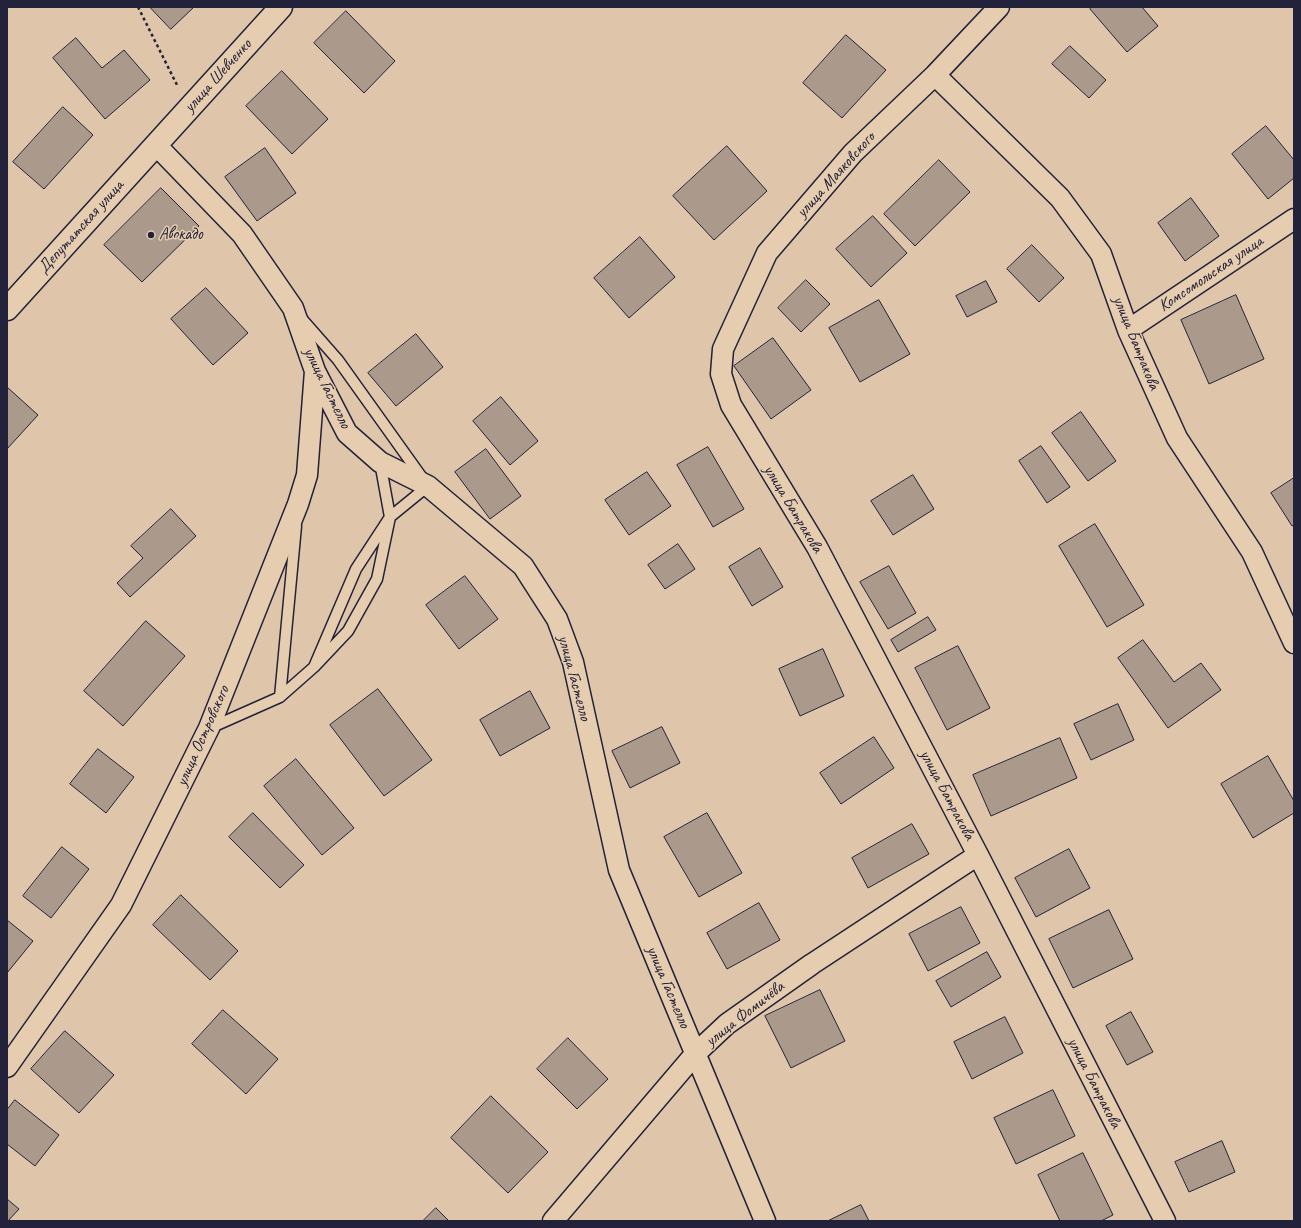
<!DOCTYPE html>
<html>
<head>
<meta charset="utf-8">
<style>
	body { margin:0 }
	#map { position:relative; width:1301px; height:1228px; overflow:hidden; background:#dfc6aa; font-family:Caveat,sans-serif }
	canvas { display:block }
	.frame { position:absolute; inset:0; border:8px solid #22223b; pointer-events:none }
</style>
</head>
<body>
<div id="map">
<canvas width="1301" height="1228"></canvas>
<div class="frame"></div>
</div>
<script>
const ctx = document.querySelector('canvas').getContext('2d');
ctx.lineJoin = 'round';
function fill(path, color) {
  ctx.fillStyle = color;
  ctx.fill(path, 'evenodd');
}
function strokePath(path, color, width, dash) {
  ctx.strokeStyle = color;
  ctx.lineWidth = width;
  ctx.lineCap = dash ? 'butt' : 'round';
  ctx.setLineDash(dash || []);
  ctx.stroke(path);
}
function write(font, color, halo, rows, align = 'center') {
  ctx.font = font + ' Caveat,sans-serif';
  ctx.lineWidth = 3;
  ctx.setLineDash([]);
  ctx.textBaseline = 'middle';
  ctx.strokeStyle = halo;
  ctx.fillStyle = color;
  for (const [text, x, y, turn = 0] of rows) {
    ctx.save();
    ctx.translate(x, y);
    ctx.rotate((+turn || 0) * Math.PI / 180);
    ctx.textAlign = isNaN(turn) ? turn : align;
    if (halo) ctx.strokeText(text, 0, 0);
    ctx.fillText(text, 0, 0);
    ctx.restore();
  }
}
const building = new Path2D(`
	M150 7H194L171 29Z
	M1092 7H1142L1158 26 1127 52 1090 9Z
	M346 11 395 61 364 93 314 43Z
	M846 35 886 70 842 118 803 83Z
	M76 38 102 68 124 50 150 80 105 119 53 58Z
	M1070 46 1106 80 1089 98 1052 64Z
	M282 71 328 119 292 154 246 106Z
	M63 107 93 135 44 189 13 162Z
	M1266 126 1294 160V178L1268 199 1232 154Z
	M727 146 767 191 714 240 673 196Z
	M265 148 296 193 257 221 225 177Z
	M939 160 970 192 915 246 884 214Z
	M161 188 199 226 142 282 104 245Z
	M1191 198 1219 236 1185 261 1158 223Z
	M873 216 907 253 871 287 836 249Z
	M640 237 675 277 629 318 594 278Z
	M1032 245 1064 278 1039 302 1007 269Z
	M806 280 830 304 801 332 778 308Z
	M986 281 997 302 967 317 956 296Z
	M206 288 248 333 213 365 171 319Z
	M1236 295 1264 359 1209 384 1181 320Z
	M879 300 910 354 860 382 829 328Z
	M416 334 443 367 396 406 368 373Z
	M773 338 811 390 771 419 734 366Z
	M7 387 38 415 7 449Z
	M501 397 538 441 510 465 473 421Z
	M1081 412 1116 461 1088 481 1052 433Z
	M1041 446 1070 487 1047 503 1019 461Z
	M708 447 744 509 713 527 677 465Z
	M486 449 521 496 490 519 455 472Z
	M647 472 671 506 629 535 605 500Z
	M913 475 934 509 893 535 871 501Z
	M1294 478V525L1292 526 1271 493Z
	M171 509 196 536 130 597 117 583 143 558 131 546Z
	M1095 524 1144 605 1107 627 1059 546Z
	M678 544 695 569 665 589 648 565Z
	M760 548 783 587 752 606 729 567Z
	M889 566 916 613 888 629 860 582Z
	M465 576 498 619 459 649 426 605Z
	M928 617 936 630 898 652 891 640Z
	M146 621 185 656 123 726 84 691Z
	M1143 640 1174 682 1201 663 1221 690 1168 728 1118 658Z
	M958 646 990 708 947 730 915 668Z
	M823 649 844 696 800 716 779 669Z
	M378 689 432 760 384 796 330 725Z
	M530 691 550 728 500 756 480 720Z
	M1118 704 1134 740 1091 760 1074 724Z
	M662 727 680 763 630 788 612 751Z
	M874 737 894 768 841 804 820 773Z
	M1060 738 1077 778 991 816 973 775Z
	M98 749 134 777 106 813 70 784Z
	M1268 756 1294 801V813L1253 838 1221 784Z
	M296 759 354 828 322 855 264 786Z
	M253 813 304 865 280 888 229 837Z
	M707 813 742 873 699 897 664 837Z
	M912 824 929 854 868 888 852 858Z
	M62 847 89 869 51 918 23 896Z
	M1069 849 1090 888 1036 917 1015 878Z
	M181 895 238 951 210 980 153 925Z
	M759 903 780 940 727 969 707 933Z
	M961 907 980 943 928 971 909 934Z
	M1109 910 1133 959 1073 988 1049 939Z
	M7 920 33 941 7 973Z
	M987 952 1001 977 951 1007 936 981Z
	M820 990 845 1041 791 1068 765 1016Z
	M223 1010 278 1059 246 1094 192 1044Z
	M1131 1012 1153 1052 1127 1065 1106 1026Z
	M1005 1017 1023 1053 972 1079 954 1042Z
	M65 1031 114 1075 79 1113 31 1069Z
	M568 1038 608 1079 577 1109 537 1069Z
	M1053 1090 1075 1136 1016 1164 994 1118Z
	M491 1096 548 1152 508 1193 451 1138Z
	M15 1100 59 1135 35 1166 7 1144V1110Z
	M1222 1141 1235 1172 1189 1192 1175 1162Z
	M1083 1153 1113 1215 1101 1221H1060L1038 1175Z
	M7 1199 19 1209 8 1221H7Z
	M861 1205 869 1221H828Z
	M436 1208 449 1221H423Z`);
const path = new Path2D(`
	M138 7 178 87`);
const service = new Path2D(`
	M302 319 338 360 428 486 390 517 356 569 314 667
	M280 697 296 526
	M210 728 280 697 314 667 348 631 377 579 390 517 380 462`);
const minor = new Path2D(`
	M999 7 935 75 853 153 767 253 723 349 721 374 731 405 817 547 978 855 1165 1221
	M935 75 1060 198 1101 254 1128 330 1177 438 1252 552 1294 643
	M156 145 242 234 293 308 315 371 347 433 380 462 428 486 523 566 557 619 573 662 619 870 765 1221
	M1128 330 1294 219
	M7 1067 121 905 209 728 298 504 307 475 315 371
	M553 1221 696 1053 727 1024 812 964 978 855`);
const secondary = new Path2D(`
	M7 309 281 7`);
const markers = [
	[151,235,4,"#22223b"]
];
const streetNames = [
	["улица Шевченко",218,76,-48],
	["улица Маяковского",836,175,-48],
	["Депутатская улица",81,227,-48],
	["Комсомольская улица",1211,274,-34],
	["улица Батракова",1136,343,68],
	["улица Гастелло",327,388,64],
	["улица Батракова",793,509,59],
	["улица Гастелло",574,678,75],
	["улица Островского",203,736,-66],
	["улица Батракова",947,795,62],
	["улица Гастелло",668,987,67],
	["улица Фомичёва",745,1014,-38],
	["улица Батракова",1094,1083,63]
];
const poiNames = [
	["Авокадо",159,235]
];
fill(building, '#ab998b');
strokePath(building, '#22223b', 1);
strokePath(service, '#22223b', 13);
strokePath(minor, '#22223b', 23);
strokePath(secondary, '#22223b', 25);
strokePath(path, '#22223b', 2.5, [3, 3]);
strokePath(service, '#e7cdaf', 10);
strokePath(minor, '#e7cdaf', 20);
strokePath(secondary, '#e7cdaf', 22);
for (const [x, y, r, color] of markers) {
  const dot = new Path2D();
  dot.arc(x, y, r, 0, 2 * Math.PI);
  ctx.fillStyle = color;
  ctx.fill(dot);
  strokePath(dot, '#e7cdaf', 1.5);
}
write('17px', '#22223b', '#e7cdaf', streetNames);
write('17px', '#22223b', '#e7cdaf', poiNames, 'left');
</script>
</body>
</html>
